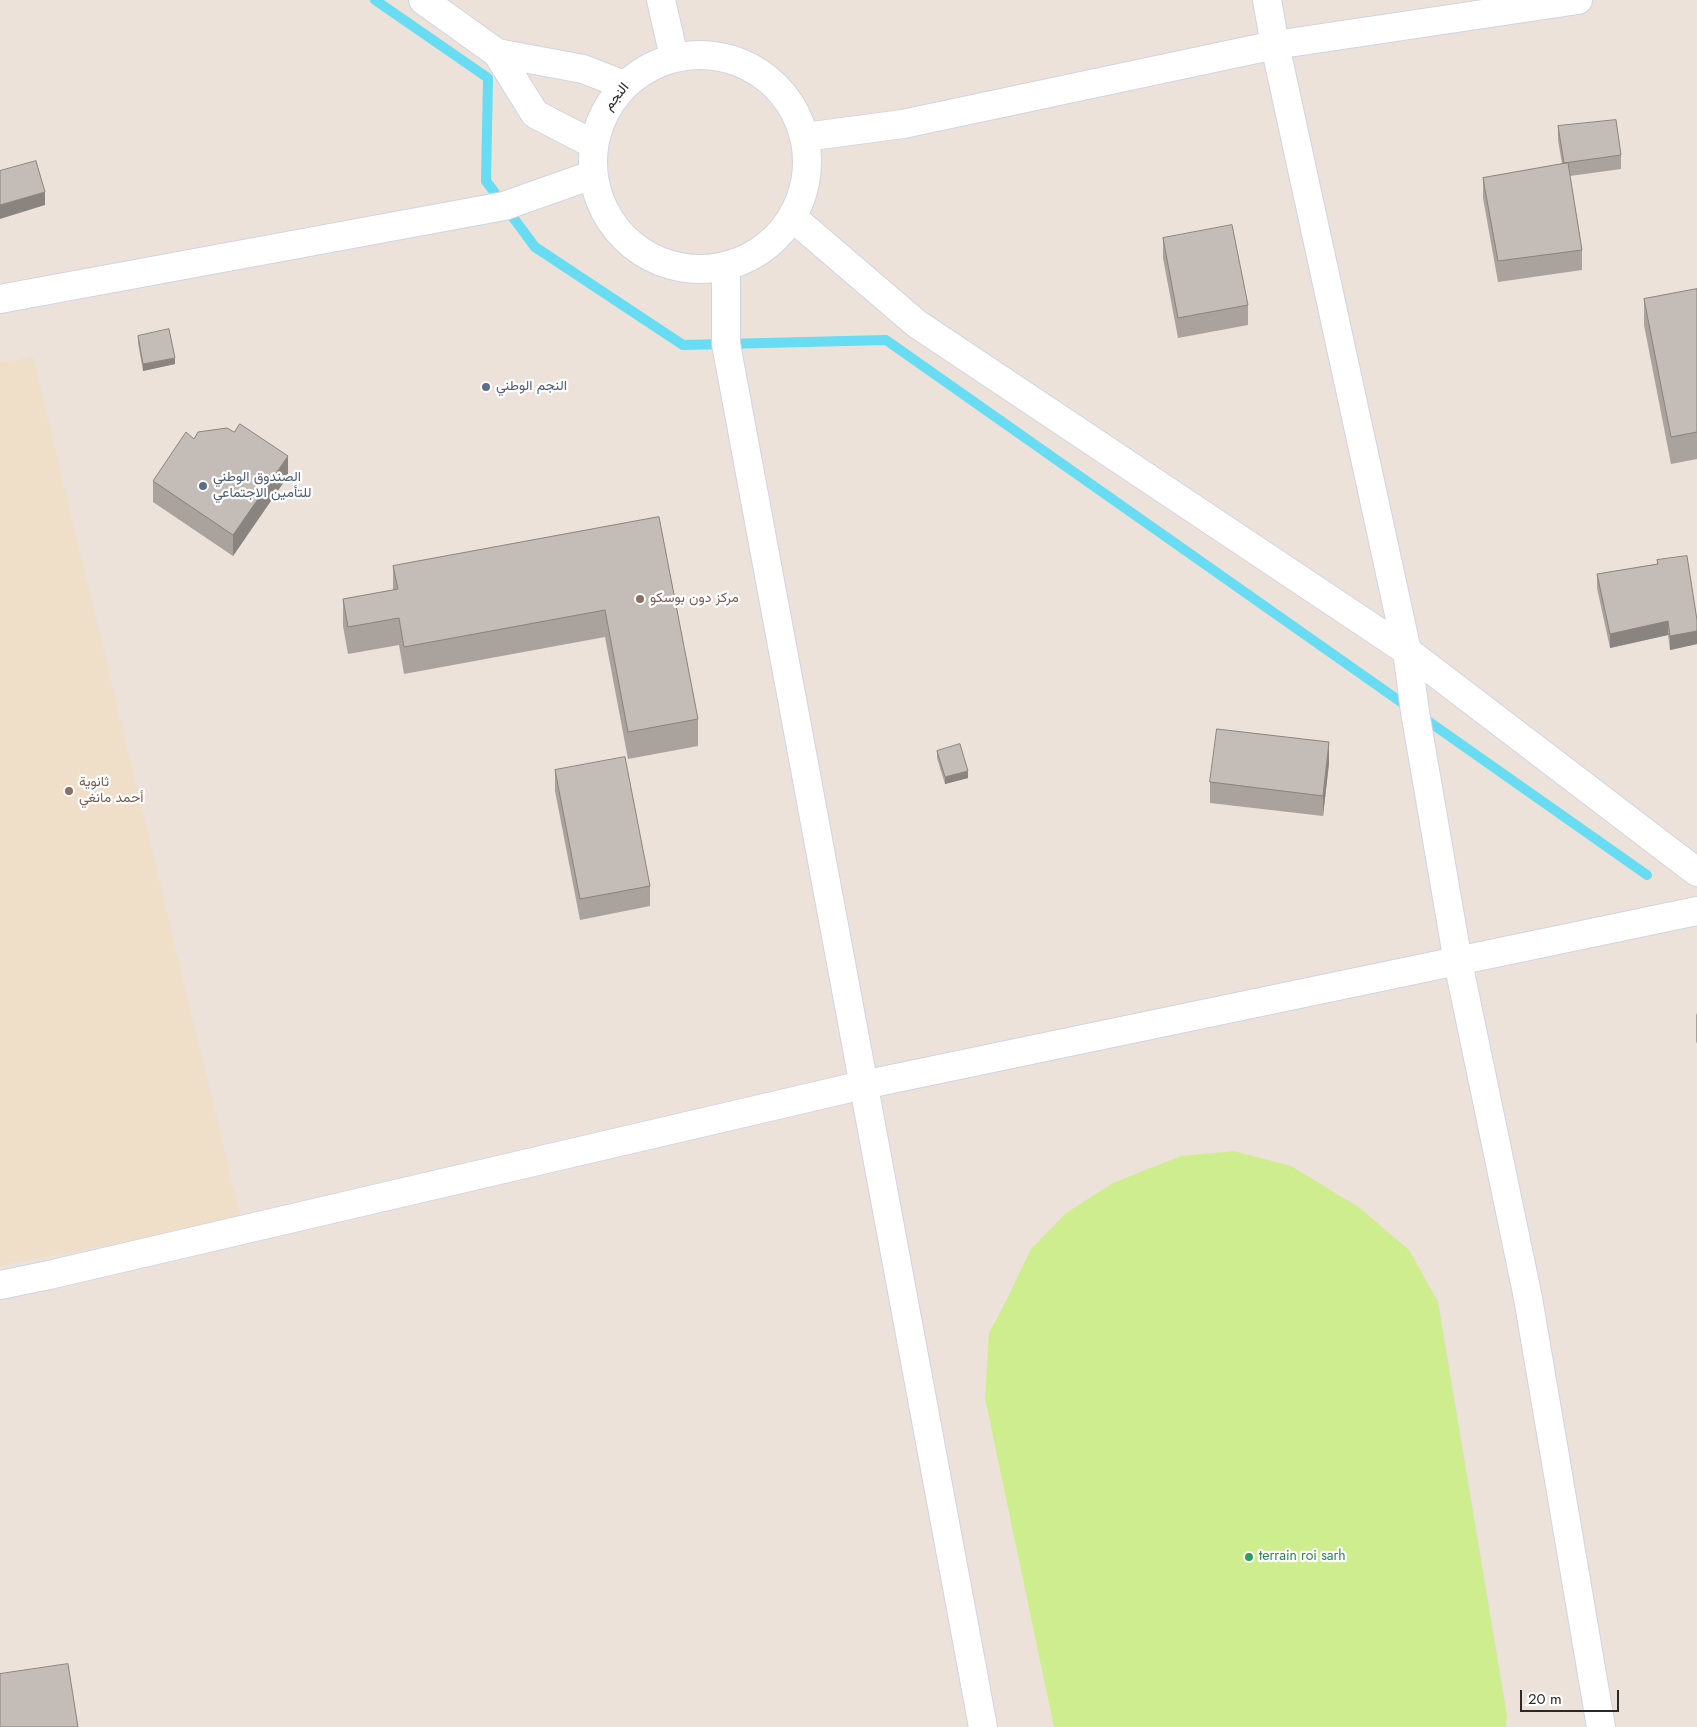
<!DOCTYPE html>
<html>
<head>
<meta charset="utf-8">
<style>
	body { margin:0 }
	#map { position:relative; width:1697px; height:1727px; overflow:hidden; background:#ece2d9; font-family:Jost,sans-serif }
	canvas { display:block }
	.scale { position:absolute; left:1520px; top:1690px; width:99px; height:22px; box-sizing:border-box; border:2px solid #292929; border-top:0; padding-left:6px; font-size:15px; line-height:18px; white-space:nowrap; color:#292929; -webkit-text-stroke:4px #fff; paint-order:stroke }
</style>
</head>
<body>
<div id="map">
<canvas width="1697" height="1727"></canvas>
<div class="scale">20 m</div>
</div>
<script>
const ctx = document.querySelector('canvas').getContext('2d');
ctx.lineJoin = 'round';
function fill(path, color) {
  ctx.fillStyle = color;
  ctx.fill(path, 'evenodd');
}
function strokePath(path, color, width, dash) {
  ctx.strokeStyle = color;
  ctx.lineWidth = width;
  ctx.lineCap = dash ? 'butt' : 'round';
  ctx.setLineDash(dash || []);
  ctx.stroke(path);
}
function write(font, color, halo, rows, align = 'center') {
  ctx.font = font + ' Jost,Vazirmatn,sans-serif';
  ctx.lineWidth = 4.5;
  ctx.setLineDash([]);
  ctx.textBaseline = 'middle';
  ctx.strokeStyle = halo;
  ctx.fillStyle = color;
  for (const [text, x, y, turn = 0] of rows) {
    ctx.save();
    ctx.translate(x, y);
    ctx.rotate((+turn || 0) * Math.PI / 180);
    ctx.textAlign = isNaN(turn) ? turn : align;
    if (halo) ctx.strokeText(text, 0, 0);
    ctx.fillText(text, 0, 0);
    ctx.restore();
  }
}
const education = new Path2D(`
	M33 357 241 1219 0 1266V363Z`);
const pitch = new Path2D(`
	M1234 1151 1291 1166 1360 1208 1410 1251 1438 1302 1507 1716 1506 1727H1054L985 1398 989 1333 1008 1297 1031 1249 1066 1213 1113 1183 1181 1156Z`);
const stream = new Path2D(`
	M375 0 488 78 486 181 535 247 683 345 886 340 1647 875`);
const minor = new Path2D(`
	M423 0 497 53 535 114 593 144
	M661 0 674 57
	M1267 0 1275 45 1407 651 1415 712 1458 962 1528 1298 1601 1727
	M497 53 583 69 624 85
	M593 162a107 107 0 1 1 214 0a107 107 0 1 1-214 0Z
	M805 137 903 124 1275 45 1578 0
	M792 217 917 324 1407 651 1697 872
	M726 266V344L983 1727
	M0 299 504 206 592 175
	M0 1285 49 1275 863 1085 1697 911`);
const wall = new Path2D(`
	M1558 126 1621 155V169L1570 176 1582 250V270L1498 282 1483 198V178L1562 164 1558 140Z
	M1163 238 1248 305V325L1178 338 1163 258Z
	M1697 289V459L1671 464 1644 325V299Z
	M138 336 175 364 143 371 138 343Z
	M194 439 288 476 233 556 153 502V481Z
	M659 517 698 719V746L628 759 605 637 404 674 399 645 348 654 343 626V599L393 590V566Z
	M1657 560 1697 620V644L1670 650 1668 635 1610 648 1597 588V574L1657 564Z
	M937 751 968 778 945 784 937 758Z
	M1329 763 1323 816 1210 803V782Z
	M555 770 650 886V906L580 920 555 791Z
	M1697 1013V1043L1696 1042V1015Z`);
const shadedWall = new Path2D(`
	M45 192V205L0 219V205Z
	M175 358V364L143 371V364Z
	M288 456V476L233 556V535Z
	M1668 621V635L1610 648V634Z
	M1697 631V644L1670 650V636Z
	M1329 742V763L1323 816V796Z
	M968 771V778L945 784V777Z`);
const building = new Path2D(`
	M1616 120 1621 155 1564 163 1558 126Z
	M36 161 45 192 0 205V171Z
	M1568 163 1582 250 1498 261 1483 178Z
	M1232 225 1248 305 1178 318 1163 238Z
	M1697 289V432L1671 437 1644 299Z
	M169 329 175 358 143 364 138 336Z
	M240 424 288 456 233 535 153 481 186 432 194 439 198 432 227 428 234 432Z
	M659 517 698 719 628 732 605 610 404 647 399 618 348 627 343 599 398 589 393 566Z
	M1687 556 1697 620V631L1670 636 1668 621 1610 634 1597 574 1658 564 1657 560Z
	M1217 729 1329 742 1323 796 1210 782Z
	M960 744 968 771 945 777 937 751Z
	M625 757 650 886 580 899 555 770Z
	M68 1664 78 1727H0V1674Z`);
const markers = [
	[486,387,5,"#5c6f8a"],
	[203,486,5,"#5c6f8a"],
	[640,599,5,"#8d6e63"],
	[69,791,5,"#8d6e63"],
	[1249,1557,5,"#2e9e5b"]
];
const streetNames = [
	["النجم",617,97,-51]
];
const serviceNames = [
	["النجم الوطني",496,387],
	["الصندوق الوطني",213,478],
	["للتأمين الاجتماعي",213,494]
];
const educationNames = [
	["مركز دون بوسكو",650,599],
	["ثانوية",79,783],
	["أحمد مانغي",79,799]
];
const leisureNames = [
	["terrain roi sarh",1259,1557]
];
fill(education, '#efdec8');
fill(pitch, '#ceed8e');
strokePath(stream, '#67dcf3', 10);
strokePath(minor, '#cfd4e2', 30);
strokePath(minor, '#fff', 28);
fill(wall, '#a9a29d');
fill(shadedWall, '#89847f');
fill(building, '#c4bcb6');
strokePath(building, '#89847f', 1);
for (const [x, y, r, color] of markers) {
  const dot = new Path2D();
  dot.arc(x, y, r, 0, 2 * Math.PI);
  ctx.fillStyle = color;
  ctx.fill(dot);
  strokePath(dot, '#fff', 2);
}
write('14px', '#292929', '#fff', streetNames);
write('14px', '#4e5e75', '#fff', serviceNames, 'left');
write('14px', '#785e54', '#fff', educationNames, 'left');
write('14px', '#27864d', '#fff', leisureNames, 'left');
</script>
</body>
</html>
